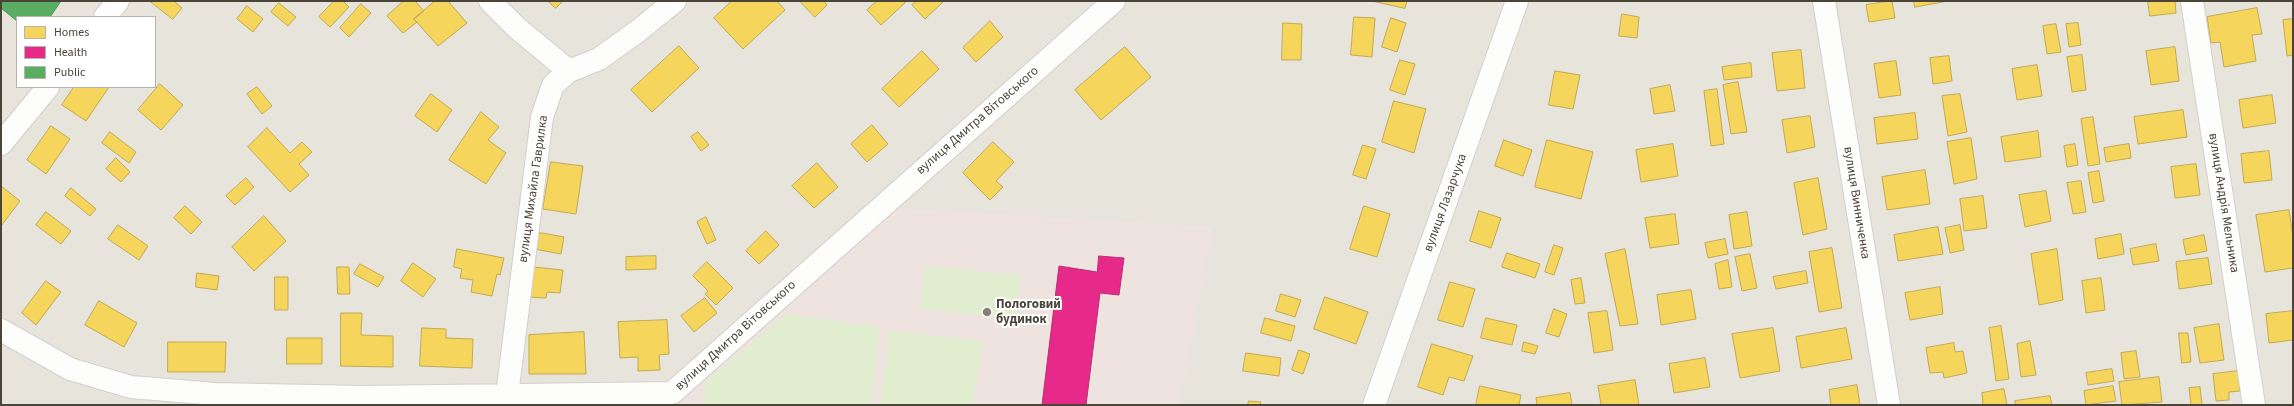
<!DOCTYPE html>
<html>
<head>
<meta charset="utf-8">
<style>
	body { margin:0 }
	#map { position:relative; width:2294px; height:406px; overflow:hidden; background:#f4f2ee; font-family:"Source Sans 3",sans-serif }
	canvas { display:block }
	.frame { position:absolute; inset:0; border:2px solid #4b4439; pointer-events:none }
	.legend { position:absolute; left:16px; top:16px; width:140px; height:72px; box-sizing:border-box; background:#fff; border:1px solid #b7b4b0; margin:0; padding:5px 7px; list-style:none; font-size:12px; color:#4b4439 }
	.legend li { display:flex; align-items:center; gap:8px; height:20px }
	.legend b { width:20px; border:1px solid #b7b4b0 }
</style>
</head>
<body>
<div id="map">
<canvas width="2294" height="406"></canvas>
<div class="frame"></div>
<ul class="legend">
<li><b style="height:11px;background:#f6d55c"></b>Homes</li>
<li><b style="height:11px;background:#e7298a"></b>Health</li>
<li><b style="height:11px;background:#5aae61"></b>Public</li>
</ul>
</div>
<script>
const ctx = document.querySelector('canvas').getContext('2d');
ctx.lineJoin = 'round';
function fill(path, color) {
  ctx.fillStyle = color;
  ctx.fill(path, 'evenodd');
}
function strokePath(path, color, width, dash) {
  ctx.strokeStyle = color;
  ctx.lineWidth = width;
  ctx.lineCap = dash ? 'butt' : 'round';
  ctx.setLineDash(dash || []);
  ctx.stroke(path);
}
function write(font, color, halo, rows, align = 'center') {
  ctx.font = font + ' "Source Sans 3",sans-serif';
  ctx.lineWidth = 4;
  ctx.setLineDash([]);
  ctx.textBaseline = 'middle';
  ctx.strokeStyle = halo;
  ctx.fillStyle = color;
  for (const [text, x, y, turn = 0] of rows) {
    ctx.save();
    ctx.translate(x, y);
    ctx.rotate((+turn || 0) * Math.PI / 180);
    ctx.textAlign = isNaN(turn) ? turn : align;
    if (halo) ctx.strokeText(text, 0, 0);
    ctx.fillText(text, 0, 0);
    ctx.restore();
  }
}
const residential = new Path2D(`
	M1 1H2293V405H1ZM17 17H155V87H17Z`);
const medical = new Path2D(`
	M894 208 1213 227 1180 405H680V397Z`);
const green = new Path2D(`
	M926 266 1021 275 1015 320 920 309Z
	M787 314 879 327 871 405H703L706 382Z
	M889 330 983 341 973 405H880Z`);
const homes = new Path2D(`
	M150 1H174L182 8 173 19Z
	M334 1H343L349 7 330 27 319 17Z
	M404 1H415L424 11 414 19 417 22 403 33 387 16Z
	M435 1H448L467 23 438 46 414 19Z
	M548 1H563L556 8Z
	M732 1H777L785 10 743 49 714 18Z
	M800 1H824L827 5 815 17Z
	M877 1H907L881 25 867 10Z
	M917 1H944L925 19 912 5Z
	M1372 1H1407L1405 8Z
	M1892 1 1895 18 1869 22 1866 5Z
	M1914 1H1948L1915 7Z
	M2148 1H2175L2176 13 2150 16Z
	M279 3 296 17 288 26 271 12Z
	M361 4 371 13 349 37 340 28Z
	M247 6 263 19 253 32 237 19Z
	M2257 8 2262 34 2252 35 2256 61 2224 67 2220 42 2211 43 2207 17Z
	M1622 14 1639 17 1637 38 1619 36Z
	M1354 17 1375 18 1372 57 1351 55Z
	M1391 18 1406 23 1397 52 1382 47Z
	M2293 19V55L2287 56 2283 20Z
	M990 21 1003 37 976 62 963 48Z
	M1283 23 1302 24 1301 60H1282Z
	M2078 23 2081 45 2069 47 2066 24Z
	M2056 24 2061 52 2047 54 2043 26Z
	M679 46 699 68 652 112 631 90Z
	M1125 47 1151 77 1101 120 1075 90Z
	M2175 47 2179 81 2151 85 2146 51Z
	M1801 50 1805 88 1777 91 1772 53Z
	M922 51 939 69 899 107 882 89Z
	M2082 55 2086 90 2072 92 2067 57Z
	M1949 56 1952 81 1933 84 1930 58Z
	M1400 60 1415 64 1405 95 1390 90Z
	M1896 61 1901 95 1879 98 1874 64Z
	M1751 63 1752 77 1724 80 1722 67Z
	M2037 65 2042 96 2017 100 2012 69Z
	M1555 71 1580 75 1573 109 1549 105Z
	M1738 82 1747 132 1731 134 1723 85Z
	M160 84 183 105 161 130 138 110Z
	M1670 85 1675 111 1654 114 1650 89Z
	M74 87H109L86 121 62 105Z
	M257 87 272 106 262 114 247 94Z
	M1717 89 1724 144 1711 146 1704 91Z
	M431 94 452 110 437 132 415 116Z
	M1960 94 1967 132 1948 136 1942 96Z
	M2272 95 2276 123 2243 128 2239 100Z
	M1394 101 1426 109 1414 153 1382 142Z
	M2183 110 2187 137 2138 144 2134 117Z
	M481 112 499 127 488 140 506 153 486 184 449 160Z
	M1915 113 1918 139 1877 144 1874 118Z
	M1810 116 1815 147 1787 153 1782 120Z
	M2093 117 2100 164 2088 166 2081 119Z
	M872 125 888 144 867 162 851 144Z
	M51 126 70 139 46 174 27 160Z
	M267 128 290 153 302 142 312 152 299 164 309 175 290 192 248 147Z
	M2038 131 2041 157 2005 162 2001 137Z
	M110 132 136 152 129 163 102 143Z
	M698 132 709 145 701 151 691 137Z
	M1971 138 1977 179 1954 184 1947 142Z
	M1504 140 1532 150 1523 176 1495 166Z
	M1547 140 1593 152 1581 199 1535 187Z
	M993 142 1014 162 996 181 1003 187 990 200 963 173Z
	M1673 144 1678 176 1641 182 1636 150Z
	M2075 144 2078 165 2067 167 2064 146Z
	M2129 144 2131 158 2106 162 2104 148Z
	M1363 145 1376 149 1366 179 1353 175Z
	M2269 151 2272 180 2244 183 2241 154Z
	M116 158 130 172 121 182 106 169Z
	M551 162 583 166 576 214 543 209Z
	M817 163 838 187 814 208 792 186Z
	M2196 164 2200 195 2175 198 2171 167Z
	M1925 170 1930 204 1887 210 1882 177Z
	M2099 171 2104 201 2093 203 2088 173Z
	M246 178 254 187 235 205 226 196Z
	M1818 178 1827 229 1803 235 1794 183Z
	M2081 181 2086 212 2073 214 2067 183Z
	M1 186 20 201 1 226Z
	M71 188 96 209 90 216 65 196Z
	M2046 191 2051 221 2025 227 2019 195Z
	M1983 196 1987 228 1964 231 1960 199Z
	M185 206 202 222 191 234 174 218Z
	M1364 206 1390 214 1377 257 1350 249Z
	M2289 210 2293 236V268L2265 272 2256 215Z
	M1479 211 1501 218 1491 248 1470 241Z
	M46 212 71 231 61 244 36 225Z
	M1747 212 1752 246 1734 249 1729 215Z
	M1675 214 1679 244 1650 248 1645 218Z
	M264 216 286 241 254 271 232 247Z
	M706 217 716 240 707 244 697 222Z
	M118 225 148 246 139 260 108 239Z
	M1960 225 1964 250 1950 253 1945 228Z
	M1938 227 1943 254 1898 261 1894 235Z
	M766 231 779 245 759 264 746 251Z
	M536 232 564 237 561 254 534 249Z
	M2121 234 2124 254 2098 259 2095 239Z
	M2204 235 2207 251 2186 255 2183 240Z
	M1725 239 1728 254 1708 258 1705 243Z
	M2156 244 2159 261 2133 265 2130 249Z
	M1554 245 1563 248 1554 275 1545 272Z
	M1832 248 1842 308 1819 312 1809 252Z
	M457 249 504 258 500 275 497 274 492 296 471 292 473 280 460 278 462 269 454 267Z
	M1625 249 1638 324 1620 326 1605 254Z
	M2057 249 2063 300 2039 305 2031 254Z
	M1507 253 1540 264 1535 278 1502 267Z
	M1750 254 1757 288 1742 291 1735 257Z
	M656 256V269L626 270V257Z
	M2208 258 2212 284 2179 289 2176 262Z
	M1728 260 1732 287 1719 289 1715 264Z
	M707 262 733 288 716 305 705 294 708 291 693 276Z
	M413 263 436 279 423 297 401 281Z
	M360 264 384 277 378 287 354 274Z
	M337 267H349L350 294H338Z
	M533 267 563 270 560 293 547 292 546 298 530 297Z
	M1806 271 1808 283 1776 289 1773 277Z
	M197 273 219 276 217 290 196 287Z
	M275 277H288V310H275Z
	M1581 278 1585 303 1575 304 1571 280Z
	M2101 278 2105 310 2086 313 2082 281Z
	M46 281 61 292 36 325 22 313Z
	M1450 282 1475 289 1463 327 1438 320Z
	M1940 287 1943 314 1910 320 1905 293Z
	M1691 290 1696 319 1661 325 1657 295Z
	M1281 294 1301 300 1295 317 1276 311Z
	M1325 297 1368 312 1356 344 1314 329Z
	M705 298 717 313 694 332 681 316Z
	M99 301 137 323 124 347 85 325Z
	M1554 309 1567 314 1559 337 1546 333Z
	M1607 311 1613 350 1594 353 1588 313Z
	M2293 311V340L2269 343 2266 314Z
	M341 313H362L361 335 393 336V367L341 366Z
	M1265 318 1295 326 1291 341 1261 333Z
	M1486 318 1517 325 1512 345 1481 338Z
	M667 320 669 354 659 355 660 370 638 371V357L620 358 618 322Z
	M2219 324 2224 360 2200 363 2194 328Z
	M2001 326 2009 379 1996 381 1989 328Z
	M422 328 446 329V338L473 339 472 368 420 366Z
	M1773 328 1780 371 1740 378 1732 334Z
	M1846 328 1852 359 1801 368 1796 337Z
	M584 332 586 374H529V335Z
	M2179 333H2188L2191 362 2182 363Z
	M287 338H322V364H287Z
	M2030 341 2036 375 2021 377 2017 344Z
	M168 342H226L225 372H168Z
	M1524 342 1538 346 1535 354 1522 351Z
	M1954 343 1955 352 1963 351 1967 373 1944 378 1943 372 1930 373 1926 348Z
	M1432 344 1473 356 1464 381 1449 377 1443 395 1418 387Z
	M1299 350 1310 354 1303 374 1292 370Z
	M2136 351 2140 377 2124 379 2121 353Z
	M1246 353 1281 358 1279 376 1243 371Z
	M1705 358 1710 387 1674 393 1669 364Z
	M2112 369 2114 381 2088 385 2086 373Z
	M2238 371 2240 391 2229 392V400L2216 401 2213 374Z
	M2159 377 2162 402 2122 405 2119 382Z
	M1635 380 1639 405H1601L1598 386Z
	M1857 385 1860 405H1831L1829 390Z
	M1480 386 1521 395 1519 405H1476Z
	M2113 386 2116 401 2086 405 2084 391Z
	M2200 387 2202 405H2191L2189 388Z
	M2004 389 2007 405H1983L1982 393Z
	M1570 393 1572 405H1537L1536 398Z
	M2050 396 2052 405H2015V401Z
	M1249 401 1261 402 1260 405H1248Z`);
const health = new Path2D(`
	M1099 256 1124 258 1119 295 1100 293 1086 405H1042L1059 266 1097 272Z`);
const public = new Path2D(`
	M1 1H61L50 17H17V21L1 8Z`);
const minor = new Path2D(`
	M490 1 517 28 569 71
	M1824 1 1889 405
	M2192 1 2254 405
	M105 17 118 1
	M1 144 48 87
	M1 330 70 369 131 387 215 394 362 397 672 393 1114 1
	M507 395 542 117 553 85 569 71 599 59 638 31 675 1
	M1374 405 1517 1`);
const markers = [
	[987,312,5,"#868178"]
];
const streetNames = [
	["вулиця Дмитра Вітовського",978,121,-41],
	["вулиця Михайла Гаврилка",534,189,-82],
	["вулиця Лазарчука",1446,203,-70],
	["вулиця Винниченка",1856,203,81],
	["вулиця Андрія Мельника",2223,203,81],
	["вулиця Дмитра Вітовського",736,336,-42]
];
const poiNames = [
	["Пологовий",996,305],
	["будинок",996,320]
];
fill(residential, '#e7e4dc');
fill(medical, '#eee3df');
fill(green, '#e1eecf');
fill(homes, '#f6d55c');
strokePath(homes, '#c3aa52', 1);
fill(health, '#e7298a');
strokePath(health, '#b83172', 1);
fill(public, '#5aae61');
strokePath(public, '#568e55', 1);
strokePath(minor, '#d2d0cb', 24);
strokePath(minor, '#fdfdfc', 22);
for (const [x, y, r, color] of markers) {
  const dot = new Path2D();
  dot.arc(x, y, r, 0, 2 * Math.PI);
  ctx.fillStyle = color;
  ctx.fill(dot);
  strokePath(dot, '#fff', 1.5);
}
write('13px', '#4b4439', '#fff', streetNames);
write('bold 13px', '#4b4439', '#fff', poiNames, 'left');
</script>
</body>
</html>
